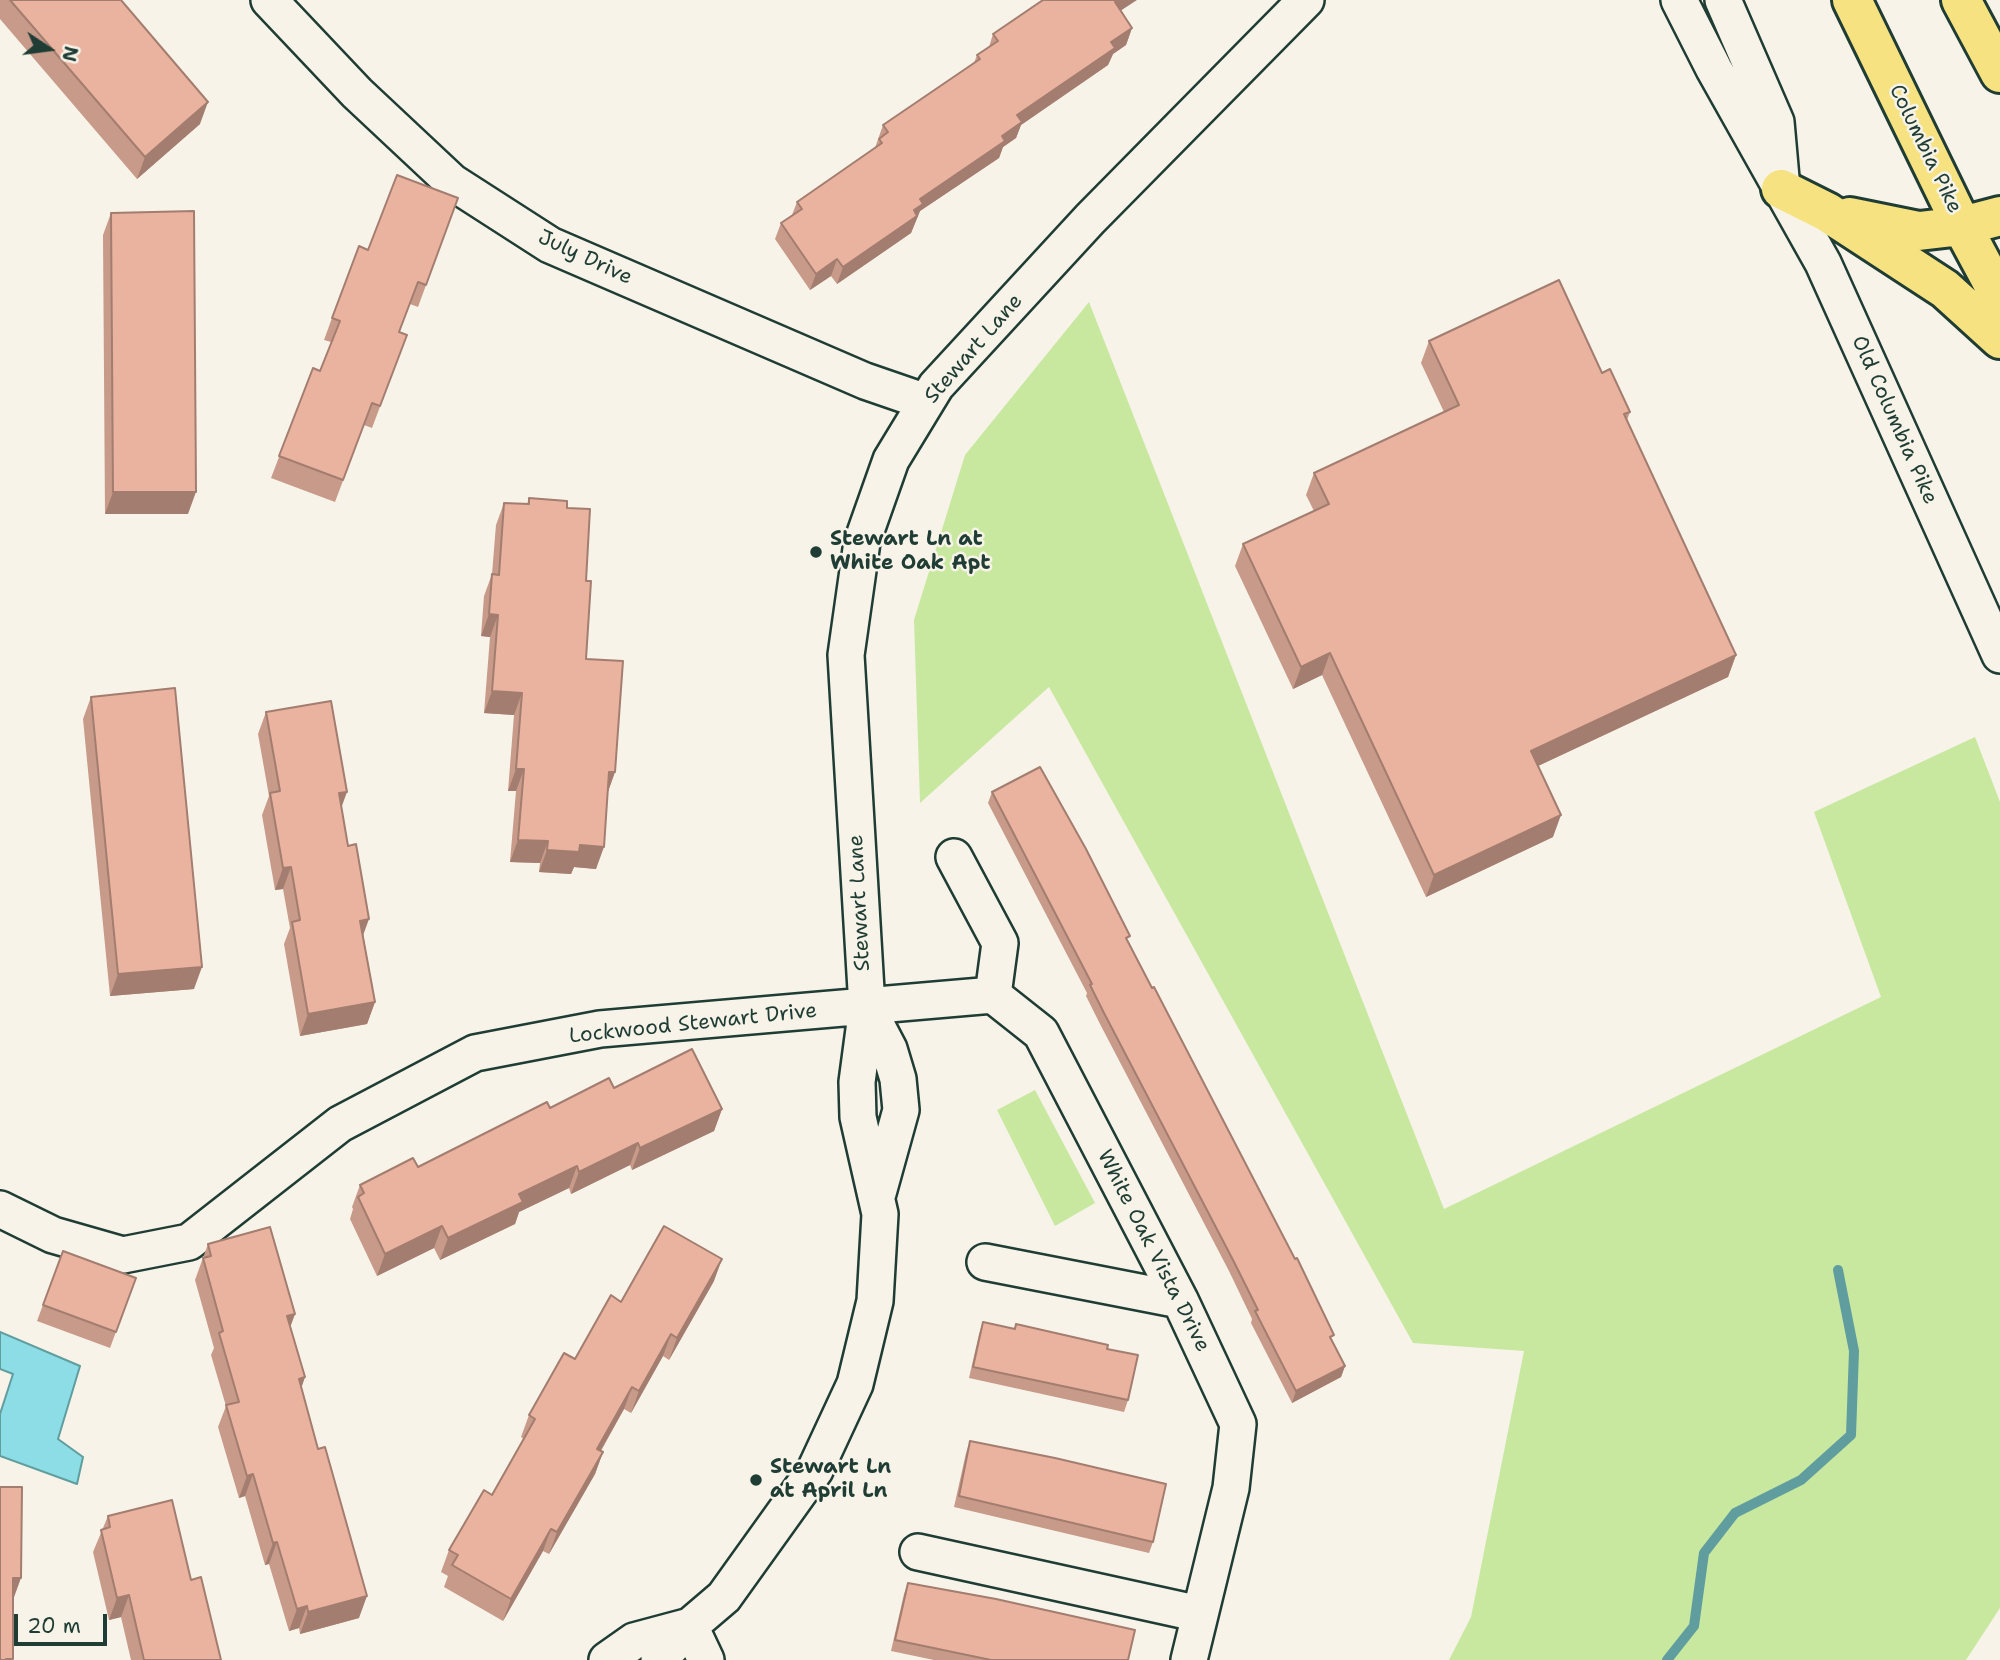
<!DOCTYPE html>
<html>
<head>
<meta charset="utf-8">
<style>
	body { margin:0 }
	#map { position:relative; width:2000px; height:1660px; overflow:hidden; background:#f7f3e8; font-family:"Shantell Sans",sans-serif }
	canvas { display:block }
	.north { position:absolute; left:14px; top:14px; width:70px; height:70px; -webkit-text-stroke:5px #f7f3e8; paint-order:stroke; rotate:103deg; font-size:19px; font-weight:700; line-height:28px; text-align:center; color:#1f3d34 }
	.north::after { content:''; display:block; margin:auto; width:24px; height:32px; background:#1f3d34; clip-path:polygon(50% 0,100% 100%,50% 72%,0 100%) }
	.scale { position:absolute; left:14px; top:1614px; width:93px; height:32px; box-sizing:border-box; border:4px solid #1f3d34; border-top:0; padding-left:9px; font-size:21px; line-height:24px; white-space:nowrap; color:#1f3d34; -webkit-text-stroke:5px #f7f3e8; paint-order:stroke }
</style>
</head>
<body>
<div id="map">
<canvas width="2000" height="1660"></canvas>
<div class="north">N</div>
<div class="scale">20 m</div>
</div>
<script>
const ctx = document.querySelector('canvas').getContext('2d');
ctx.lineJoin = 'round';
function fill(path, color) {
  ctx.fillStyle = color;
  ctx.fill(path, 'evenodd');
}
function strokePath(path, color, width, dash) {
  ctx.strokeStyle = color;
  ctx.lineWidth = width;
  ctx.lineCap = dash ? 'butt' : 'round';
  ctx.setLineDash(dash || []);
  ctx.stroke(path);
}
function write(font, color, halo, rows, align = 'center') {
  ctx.font = font + ' "Shantell Sans",sans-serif';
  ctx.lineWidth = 5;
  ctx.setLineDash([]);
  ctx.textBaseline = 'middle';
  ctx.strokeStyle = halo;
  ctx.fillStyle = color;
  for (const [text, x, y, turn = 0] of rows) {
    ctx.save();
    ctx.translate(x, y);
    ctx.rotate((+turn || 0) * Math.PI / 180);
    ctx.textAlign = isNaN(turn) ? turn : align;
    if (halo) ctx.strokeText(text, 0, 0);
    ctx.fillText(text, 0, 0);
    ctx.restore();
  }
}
const green = new Path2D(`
	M1089 302 1444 1209 1881 997 1814 812 1975 737 2000 802V1608L1966 1660H1449L1471 1617 1524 1351 1413 1343 1049 687 920 803 914 620 965 455Z
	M1035 1090 1095 1203 1055 1226 997 1110Z`);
const water = new Path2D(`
	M0 1332 80 1366 58 1439 83 1457 77 1484 0 1456V1414L13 1374 0 1369Z`);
const stream = new Path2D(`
	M1667 1660 1694 1626 1704 1553 1735 1513 1801 1480 1851 1435 1854 1351 1838 1270`);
const minor = new Path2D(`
	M269 0 357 93 452 182 550 245 865 381 926 402
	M1679 0 1714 69 1823 263 2000 655
	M1723 0 1776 122 1781 178
	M954 857 1000 943 993 995
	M867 1007 889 1049 898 1079 901 1110 878 1193
	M0 1209 53 1235 123 1255 189 1242 340 1124 475 1053 600 1029 993 995 1041 1033 1180 1300 1238 1424 1231 1488 1189 1660
	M985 1262 1180 1300
	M918 1552 1200 1614
	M690 1626 706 1660
	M607 1660 634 1641 690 1626
	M659 1660 690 1626 724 1597 815 1470 855 1384 875 1301 880 1214 858 1117 857 1082 867 1007 846 655 862 542 891 460 936 386 1090 219 1306 0`);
const highway = new Path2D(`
	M1852 0 1962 226 2000 297
	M1961 0 2000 73
	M1781 189 1827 212 1945 289 2000 339
	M1850 217 1919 231 1962 226 2000 216`);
const wall = new Path2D(`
	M0 0H121L200 124 137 179 0 19Z
	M1121 11 1132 28 1126 45 1113 54 1108 65 1021 125 1016 138 1003 147 999 158 920 211 911 233 837 284 831 276 810 290 775 239 781 223 792 215 797 202 875 148 883 125 974 63 977 55 989 47 993 34Z
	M458 198 418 307 410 304 399 332 407 335 372 428 364 425 335 502 271 478 313 368 320 371 331 342 324 340 332 318 368 250Z
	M111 213 188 514H105L103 235Z
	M1429 341 1602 373 1630 412 1627 420 1736 655 1728 677 1538 766 1553 837 1426 897 1322 675 1293 689 1235 566 1243 544 1314 511 1306 495 1314 473 1444 412 1421 363Z
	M529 498 567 508 586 581V659L615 772 608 792 596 869 574 867 571 874 539 872 540 863 510 862 516 791H508L514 715 484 713 490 637 481 636 484 596 492 574 496 525 504 503 527 504Z
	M91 697 194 989 110 996 83 719Z
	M266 712 341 807 375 1002 367 1024 300 1036 284 944 290 928 283 889 275 890 262 815 269 796 258 734Z
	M992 792 1128 941 1345 1366 1341 1377 1292 1403 1251 1323 1252 1319 1229 1271 1100 1024 1086 996 1087 993 988 803Z
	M614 1088 722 1109 714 1131 632 1170 630 1165 571 1194 569 1188 519 1212 515 1224 440 1260 434 1248 377 1276 350 1219 353 1209 352 1207 360 1185 418 1167 550 1108Z
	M208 1244 295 1314 290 1326 305 1377 301 1389 359 1618 300 1634 299 1628 289 1631 269 1564 265 1565 245 1496 239 1498 218 1427 226 1406 211 1355 214 1348 195 1280Z
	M63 1251 136 1278 110 1348 37 1321Z
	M714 1281 669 1360 663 1356 631 1413 624 1409 601 1451 603 1452 595 1474 549 1554 543 1551 503 1621 444 1587 448 1576 441 1572 449 1550 492 1495 524 1439 521 1437 529 1415 575 1359Z
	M983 1322 1014 1329 1016 1324 1107 1349 1128 1400 1124 1412 969 1378 979 1334Z
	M970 1441 1153 1542 1149 1553 954 1507 966 1453Z
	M108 1516 191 1580 221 1660H131L121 1617 109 1620 93 1552Z
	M908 1583 1128 1660H934L891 1651 904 1594Z`);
const shadedWall = new Path2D(`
	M1117 0H1137L1108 19 1115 2Z
	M1132 28 1126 45 1113 54 1108 65 1021 125 1016 138 1003 147 999 158 920 211 911 233 837 284 843 267 914 210 920 199 1002 136 1017 115 1111 42Z
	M208 102 200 124 137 179 145 157Z
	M837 259 831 276 810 290 816 274Z
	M113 492H196L188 514H105Z
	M489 614 498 615 490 637 481 636Z
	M1330 653 1322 675 1293 689 1301 667Z
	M1736 655 1728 677 1523 773 1531 751Z
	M492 691 522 693 514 715 484 713Z
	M516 769H524L516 791H508Z
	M609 772H615L607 794Z
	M347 792 339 814V793Z
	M1561 815 1553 837 1426 897 1434 875Z
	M518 840 548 841 540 863 510 862Z
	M580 845 604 847 596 869 574 867 571 874 539 872 547 850Z
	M291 867 283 889 275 890 283 868Z
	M369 919 361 941 360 921Z
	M202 967 194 989 110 996 118 974Z
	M375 1002 367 1024 300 1036 308 1014Z
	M722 1109 714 1131 632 1170 640 1148Z
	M638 1143 630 1165 571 1194 579 1172Z
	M577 1166 569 1188 519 1212 515 1224 440 1260 448 1238 519 1194Z
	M442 1226 434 1248 377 1276 385 1254Z
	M722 1259 714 1281 669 1360 677 1338Z
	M295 1314 287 1336V1316Z
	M671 1334 663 1356 631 1413 639 1391Z
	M1345 1366 1341 1377 1292 1403 1296 1391Z
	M305 1377 297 1399 299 1379Z
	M632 1387 624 1409 589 1471 597 1449Z
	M603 1452 595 1474 549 1554 557 1532Z
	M253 1474 245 1496 239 1498 247 1476Z
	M551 1529 543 1551 503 1621 511 1599Z
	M277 1542 269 1564 265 1565 273 1543Z
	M13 1578H21L13 1600Z
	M129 1595 121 1617 109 1620 117 1598Z
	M367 1596 359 1618 300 1634 308 1612Z
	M307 1606 299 1628 289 1631 297 1609Z`);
const building = new Path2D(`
	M10 0H121L208 102 145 157Z
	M1043 0H1117L1115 2 1132 28 1111 42 1115 48 1017 115 1022 122 1002 136 1005 141 920 199 923 204 914 210 917 216 843 267 837 259 816 274 781 223 802 209 797 202 882 143 879 139 888 132 883 125 980 59 977 55 998 41 993 34Z
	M397 175 458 198 426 285 418 282 399 332 407 335 380 406 372 403 343 480 279 456 313 368 320 371 340 321 332 318 359 246 368 250Z
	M194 211 196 492H113L111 213Z
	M1559 280 1602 373 1610 369 1630 412 1624 414 1736 655 1531 751 1561 815 1434 875 1330 653 1301 667 1243 544 1329 504 1314 473 1459 405 1429 341Z
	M529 498 567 501V508L590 509 586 581H591L586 659 623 661 615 772H609L604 847 580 845 579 852 547 850 548 841 518 840 524 769H516L522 693 492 691 498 615 489 614 492 574 499 575 504 503 529 504Z
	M175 688 202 967 118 974 91 697Z
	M331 701 347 792 339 793 348 846 356 844 369 919 360 921 375 1002 308 1014 292 922 300 920 291 867 283 868 270 793 280 791 266 712Z
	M1040 767 1086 849 1130 936 1126 938 1152 988 1154 987 1295 1259 1297 1258 1334 1335 1330 1337 1345 1366 1296 1391 1255 1311 1258 1310 1233 1260 1104 1013 1090 985 1092 984 992 792Z
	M692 1049 722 1109 640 1148 638 1143 579 1172 577 1166 519 1194 523 1202 448 1238 442 1226 385 1254 358 1197 364 1193 360 1185 413 1158 418 1167 547 1102 550 1108 609 1078 614 1088Z
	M664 1226 722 1259 677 1338 671 1334 639 1391 632 1387 597 1449 603 1452 557 1532 551 1529 511 1599 452 1565 458 1555 449 1550 484 1490 492 1495 535 1419 529 1415 564 1353 575 1359 611 1295 621 1302Z
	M270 1227 295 1314 287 1316 305 1377 299 1379 318 1449 325 1447 367 1596 308 1612 307 1606 297 1609 277 1542 273 1543 253 1474 247 1476 226 1405 239 1402 219 1333 223 1331 203 1258 211 1256 208 1244Z
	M63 1251 136 1278 116 1332 43 1305Z
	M983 1322 1015 1329 1016 1324 1108 1345 1107 1349 1138 1355 1128 1400 973 1367Z
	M970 1441 1055 1458 1166 1484 1153 1542 959 1496Z
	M0 1487H22L21 1578H13V1659H6V1660H0Z
	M172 1500 191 1580 201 1577 221 1660H144L129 1595 117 1598 101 1530 110 1527 108 1516Z
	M908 1583 996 1599 1135 1630 1128 1660H991L895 1640Z`);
const markers = [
	[816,552,7,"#1f3d34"],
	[756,1480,7,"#1f3d34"]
];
const streetNames = [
	["Columbia Pike",1925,149,64],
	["July Drive",585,258,25],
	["Stewart Lane",974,349,-49],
	["Old Columbia Pike",1894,420,66],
	["Stewart Lane",860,903,-93],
	["Lockwood Stewart Drive",693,1024,-6],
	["White Oak Vista Drive",1153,1251,63]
];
const poiNames = [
	["Stewart Ln at",830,540],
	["White Oak Apt",830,564],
	["Stewart Ln",770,1468],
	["at April Ln",770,1492]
];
fill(green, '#c8e8a0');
fill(water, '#8cdde5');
strokePath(water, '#609d9e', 2);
strokePath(stream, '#609d9e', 10);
strokePath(minor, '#1f3d34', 40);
strokePath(highway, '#1f3d34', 44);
strokePath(minor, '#f7f3e8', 35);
strokePath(highway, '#f6e281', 38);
fill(wall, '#c89a89');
fill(shadedWall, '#a37d6f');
fill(building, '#e9b39f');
strokePath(building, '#a37d6f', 2);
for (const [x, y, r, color] of markers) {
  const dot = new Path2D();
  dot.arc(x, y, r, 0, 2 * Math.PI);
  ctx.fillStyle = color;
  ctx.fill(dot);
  strokePath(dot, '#f7f3e8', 2.5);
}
write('21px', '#1f3d34', '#f7f3e8', streetNames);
write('bold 21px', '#1f3d34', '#f7f3e8', poiNames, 'left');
</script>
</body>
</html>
